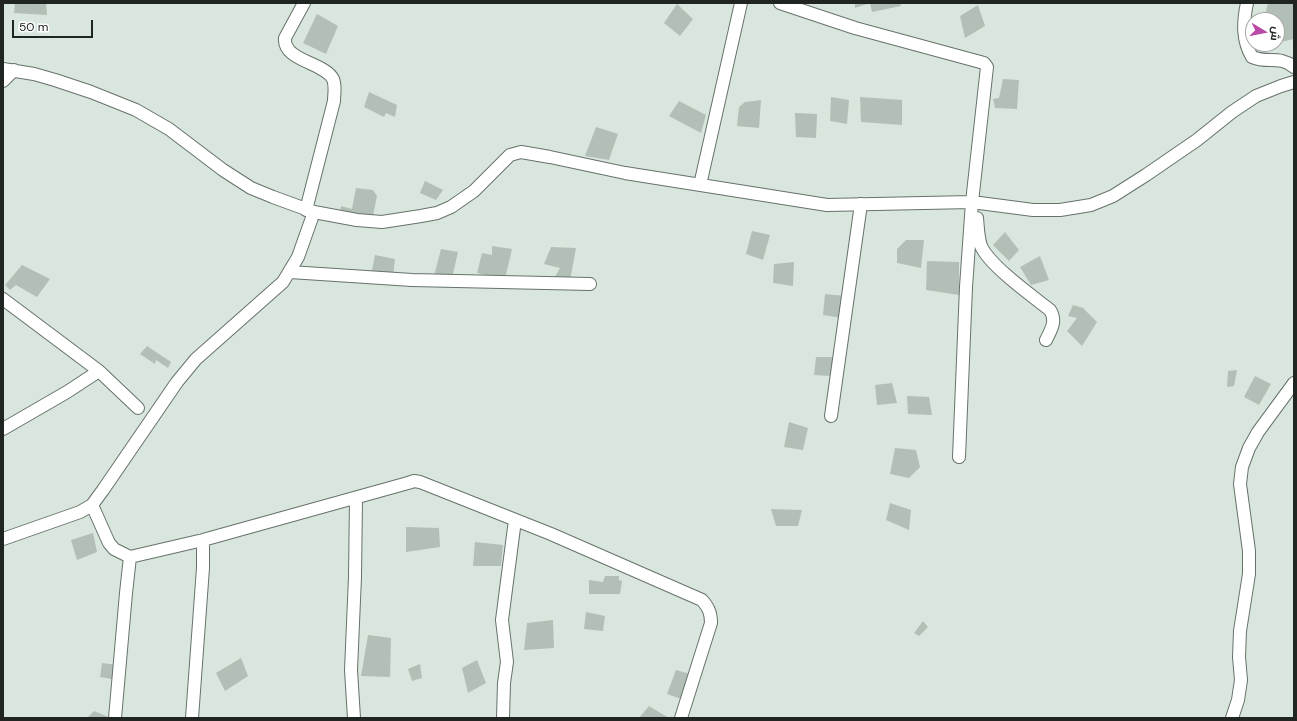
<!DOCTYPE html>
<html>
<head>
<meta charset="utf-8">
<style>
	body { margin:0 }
	#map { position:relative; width:1297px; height:721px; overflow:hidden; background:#d9e6dd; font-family:"DM Sans",Cairo,sans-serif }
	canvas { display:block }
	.frame { position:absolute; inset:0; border:4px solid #202522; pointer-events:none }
	.north { position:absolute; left:1245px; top:12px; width:40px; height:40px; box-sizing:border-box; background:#fff; border:1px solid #a6a8a7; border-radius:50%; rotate:100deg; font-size:11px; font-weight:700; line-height:16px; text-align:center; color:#202522 }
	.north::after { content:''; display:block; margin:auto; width:14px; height:18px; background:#ba49a5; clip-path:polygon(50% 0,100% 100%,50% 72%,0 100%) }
	.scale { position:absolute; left:12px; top:20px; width:81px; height:18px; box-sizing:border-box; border:2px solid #202522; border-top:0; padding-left:5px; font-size:12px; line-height:14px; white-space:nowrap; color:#202522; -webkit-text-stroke:3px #fff; paint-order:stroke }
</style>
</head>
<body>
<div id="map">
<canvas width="1297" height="721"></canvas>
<div class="frame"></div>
<div class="north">ش</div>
<div class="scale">50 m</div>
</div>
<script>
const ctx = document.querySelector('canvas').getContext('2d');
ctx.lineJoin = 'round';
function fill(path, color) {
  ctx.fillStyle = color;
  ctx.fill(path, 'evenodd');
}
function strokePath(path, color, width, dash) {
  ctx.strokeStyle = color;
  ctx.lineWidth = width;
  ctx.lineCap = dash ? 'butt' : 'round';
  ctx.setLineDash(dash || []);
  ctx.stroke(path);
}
const building = new Path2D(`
	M15 3H46L47 15 14 13Z
	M855 3H900L901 6 872 12 870 3 855 8Z
	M1268 3H1294V39L1277 43V20H1265V15Z
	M677 4 693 19 680 36 664 23Z
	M978 5 985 26 965 38 960 16Z
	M317 14 338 26 326 54 303 43Z
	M1003 79 1019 80 1017 109 995 108 993 99 999 98Z
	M369 92 397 105 395 117 386 113 384 117 364 107Z
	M831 97 849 100 847 124 830 121Z
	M860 97 902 100V125L861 122Z
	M761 100 759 128 737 126 739 107 745 102Z
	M679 101 706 115 701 133 669 116Z
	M795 113 817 114 816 138 796 137Z
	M596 127 618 134 609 160 585 156Z
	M425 181 443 190 436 200 420 193Z
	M356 188 373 190 377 196 372 220 340 212 341 206 352 209Z
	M752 231 770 235 763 260 746 254Z
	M1005 232 1019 250 1009 261 993 245Z
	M906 240H924L921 268 897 263V249Z
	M492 246 512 249 505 279 477 273 482 253 492 255Z
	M551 247 576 248 570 281 553 280 560 268 544 264Z
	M441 249 458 252 452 278 434 276Z
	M375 255 395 259 393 277 371 275Z
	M1040 256 1049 280 1031 285 1020 267Z
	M927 261 959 262V295L926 290Z
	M794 262 793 286 773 283 774 264Z
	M22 265 50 279 37 297 16 285 10 290 5 285Z
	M825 294 846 296 842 318 823 315Z
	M1073 305 1083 308 1097 322 1082 346 1067 331 1077 318 1068 316Z
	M147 346 171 362 168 368 156 360 155 364 140 354Z
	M816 357H833L831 376 814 375Z
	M1237 370 1234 386 1227 387 1228 371Z
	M1255 376 1271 384 1259 405 1244 397Z
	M892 383 897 403 877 405 875 385Z
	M907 396 929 397 932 415 908 414Z
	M789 422 808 428 803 450 784 447Z
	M895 448 916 450 920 467 909 478 890 474Z
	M890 503 911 510 909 530 886 520Z
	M771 509 802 510 798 526H776Z
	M406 527 439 528 440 547 406 552Z
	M93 533 97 552 77 560 71 540Z
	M475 542 503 545 501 566H473Z
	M605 576H619V580L622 581 620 594H589V580L603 582Z
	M586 612 605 616 603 631 584 629Z
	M553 620 554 648 524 650 527 623Z
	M923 621 928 627 919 636 914 633Z
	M368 635 391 638 390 677 361 676Z
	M241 658 248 676 225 691 216 673Z
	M477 660 486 683 468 693 462 668Z
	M102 663 117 665V674L112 673V679L100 677Z
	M420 664 422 678 412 681 408 669Z
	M676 670 694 675 684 700 667 694Z
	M649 706 669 718H639Z
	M94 711 111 718H87Z`);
const minor = new Path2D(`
	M304 3 285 38C283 61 324 62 333 79 336 86 334 94 334 101L306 210
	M780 3 855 28 984 63 987 67 972 202 966 287 959 457
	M1247 3C1243 22 1242 40 1252 57 1268 64 1279 55 1294 67
	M3 69 34 74 55 80 91 92 136 110 169 129 223 170 251 188 273 197 314 212 357 220 382 222 421 216 437 213 451 207 474 191 510 155 521 152 550 157 625 173 827 205 972 202 1033 210H1060L1091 205 1113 196 1146 175 1197 140 1232 112 1256 96 1281 86 1294 82
	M3 81 14 70
	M700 185 741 3
	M977 218C978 228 978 237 981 246 990 266 1032 296 1050 310 1057 321 1051 330 1046 340
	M290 272 412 280 590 284
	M3 299 99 371
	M831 416 861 204
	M3 429 67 392 99 371 138 408
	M92 505 109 543 114 549 130 557 126 593 115 718
	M3 539 80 512 92 505 103 490 177 382 196 359 283 282 298 257 314 212
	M130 557 203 540 408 483 414 481 420 482 551 534 702 600C708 607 711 612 711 623L681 718
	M192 718 203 568V540
	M354 718 351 670 355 577 356 498
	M503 718 504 683 507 662 502 620 515 520
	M1232 718 1238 700 1241 680 1239 657 1240 631 1249 574V551L1240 484 1242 467 1249 448 1258 432 1294 383`);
fill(building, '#b2bfb6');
strokePath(minor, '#66726a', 14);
strokePath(minor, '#fff', 12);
</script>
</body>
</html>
